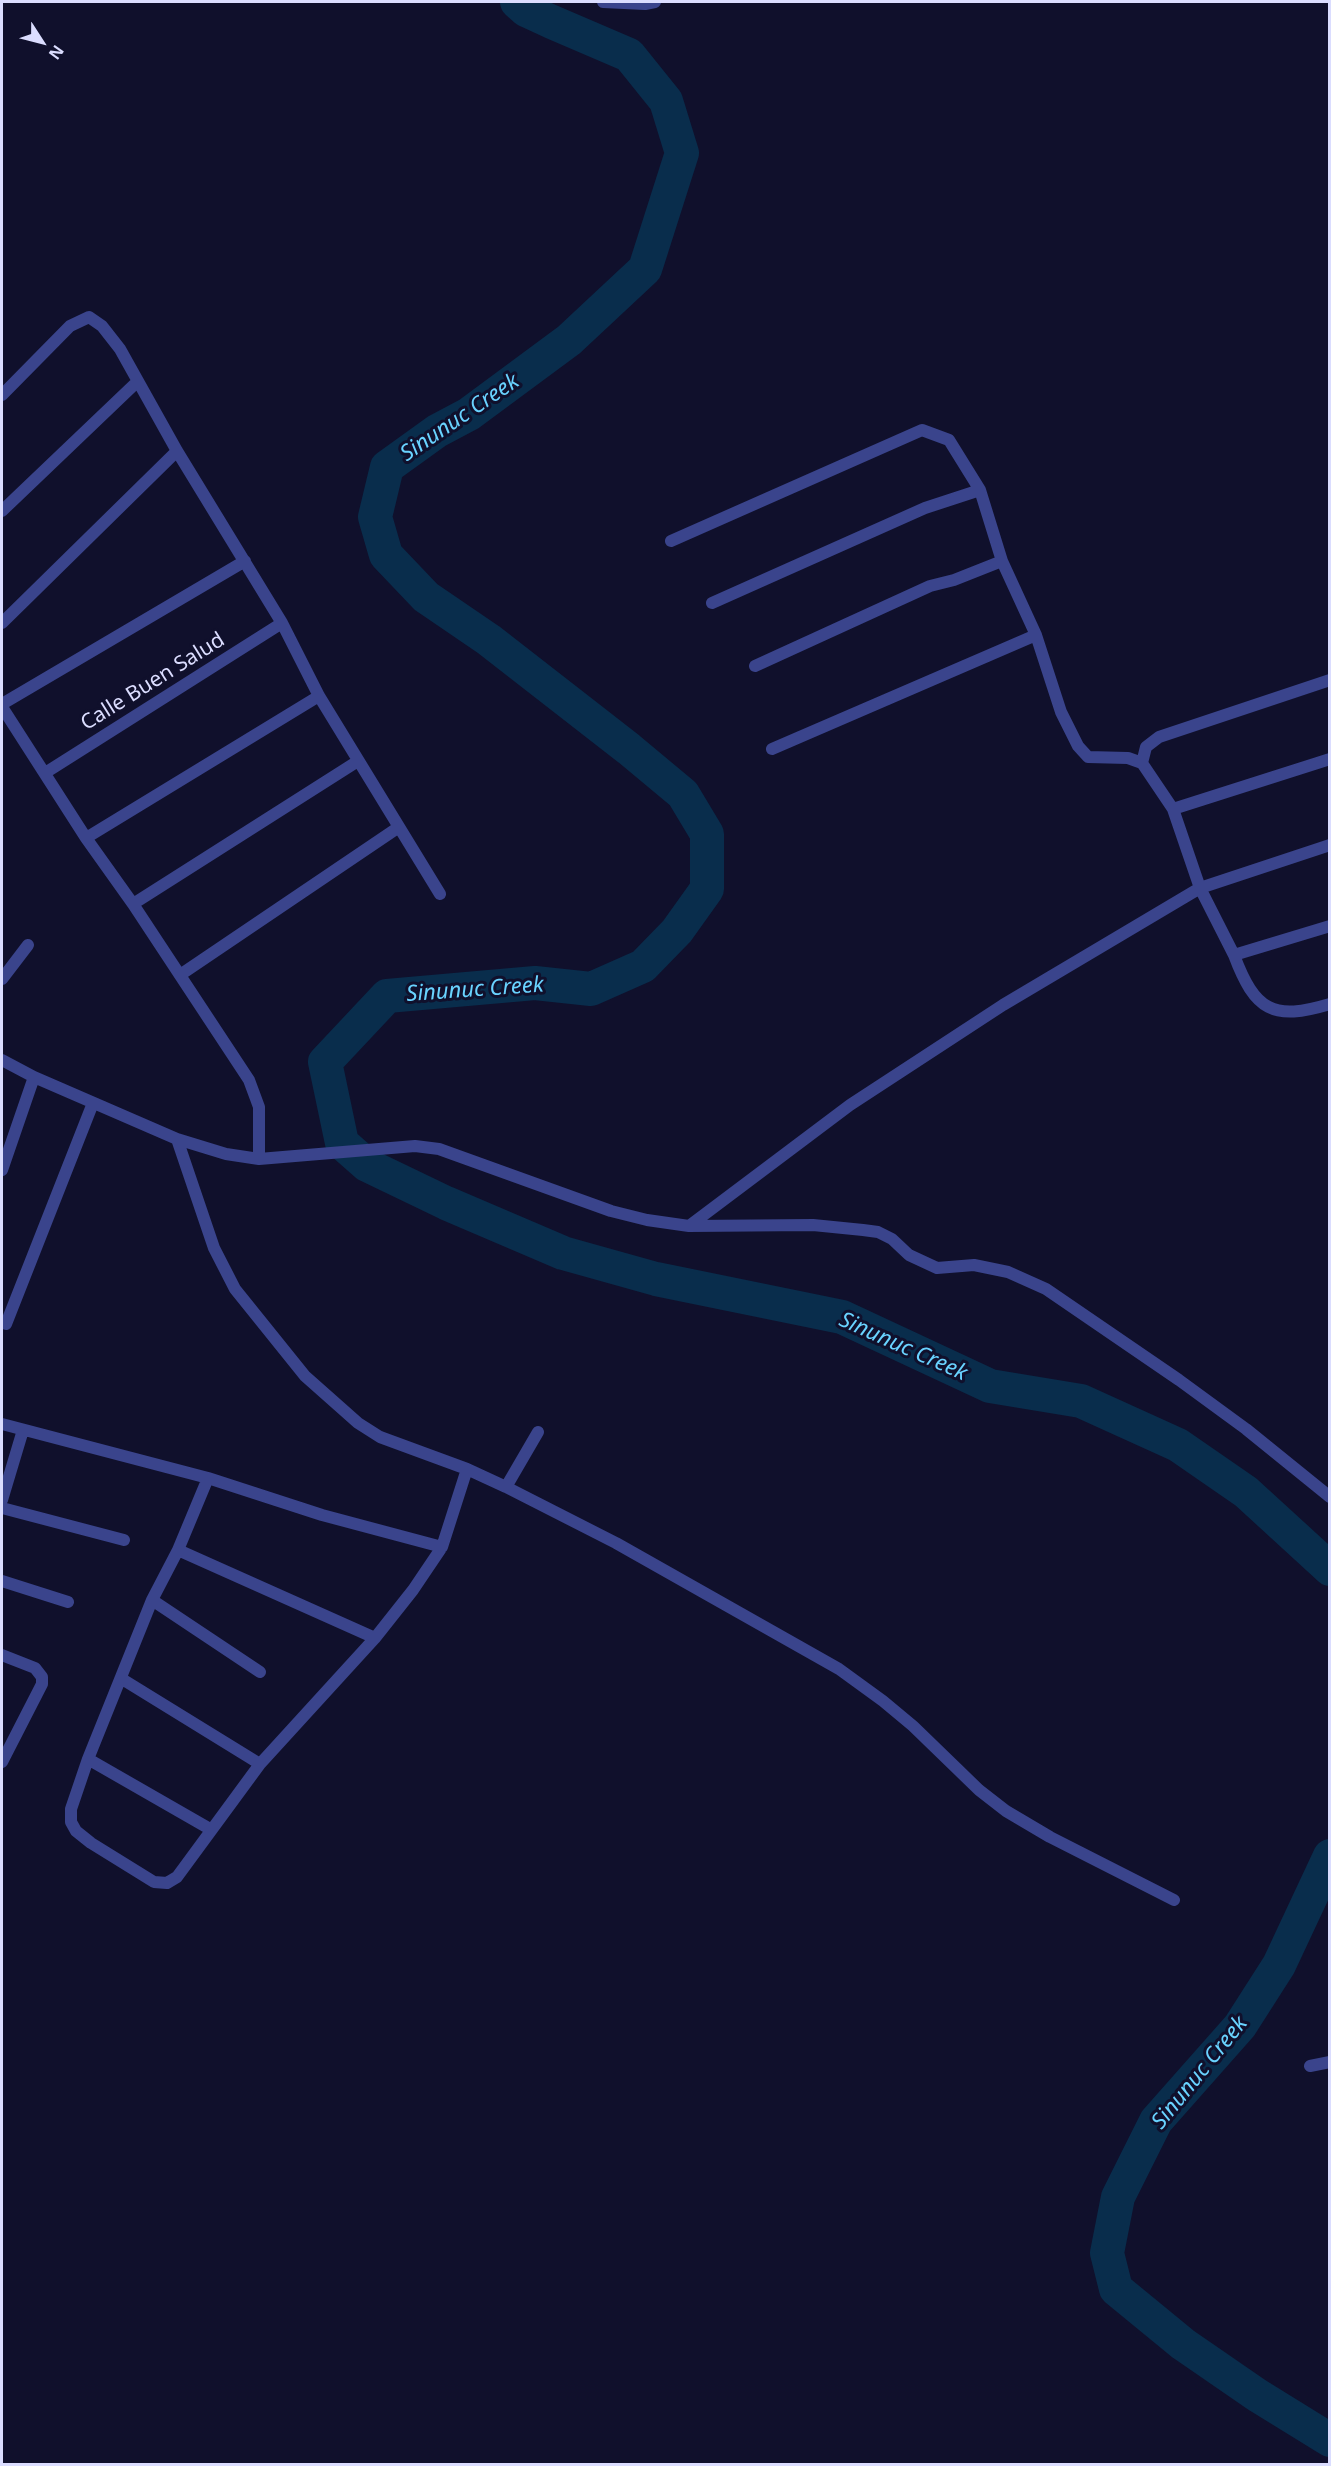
<!DOCTYPE html>
<html>
<head>
<meta charset="utf-8">
<style>
	body { margin:0 }
	#map { position:relative; width:1331px; height:2466px; overflow:hidden; background:#10102c; font-family:"Noto Sans",sans-serif }
	canvas { display:block }
	.frame { position:absolute; inset:0; border:3px solid #dbddff; pointer-events:none }
	.north { position:absolute; left:12px; top:12px; width:60px; height:60px; -webkit-text-stroke:4px #10102c; paint-order:stroke; rotate:126deg; font-size:16px; font-weight:700; line-height:24px; text-align:center; color:#dbddff }
	.north::after { content:''; display:block; margin:auto; width:21px; height:27px; background:#dbddff; clip-path:polygon(50% 0,100% 100%,50% 72%,0 100%) }
</style>
</head>
<body>
<div id="map">
<canvas width="1331" height="2466"></canvas>
<div class="frame"></div>
<div class="north">N</div>
</div>
<script>
const ctx = document.querySelector('canvas').getContext('2d');
ctx.lineJoin = 'round';
function strokePath(path, color, width, dash) {
  ctx.strokeStyle = color;
  ctx.lineWidth = width;
  ctx.lineCap = dash ? 'butt' : 'round';
  ctx.setLineDash(dash || []);
  ctx.stroke(path);
}
function write(font, color, halo, rows, align = 'center') {
  ctx.font = font + ' "Noto Sans",sans-serif';
  ctx.lineWidth = 6;
  ctx.setLineDash([]);
  ctx.textBaseline = 'middle';
  ctx.strokeStyle = halo;
  ctx.fillStyle = color;
  for (const [text, x, y, turn = 0] of rows) {
    ctx.save();
    ctx.translate(x, y);
    ctx.rotate((+turn || 0) * Math.PI / 180);
    ctx.textAlign = isNaN(turn) ? turn : align;
    if (halo) ctx.strokeText(text, 0, 0);
    ctx.fillText(text, 0, 0);
    ctx.restore();
  }
}
const river = new Path2D(`
	M517 2 526 10 552 22 629 55 666 101 682 153 645 269 569 340 469 414 437 431 387 467 375 517 386 555 426 597 489 640 629 749 683 794 707 834V889L677 931 643 966 591 989 535 983 387 996 325 1062 342 1143 367 1165 446 1203 563 1253 656 1279 842 1317 990 1386 1081 1401 1178 1445 1246 1492 1330 1569
	M1330 1856 1279 1965 1240 2026 1156 2121 1118 2197 1107 2253 1116 2289 1183 2344 1257 2395 1330 2440`);
const minor = new Path2D(`
	M603 2 645 4 655 2
	M2 395 70 326 89 317 102 326 120 349 177 451 282 623 319 696 440 894
	M2 511 138 381
	M671 541 922 430 949 440 980 490 1002 561 1036 635 1061 712 1078 746 1088 757 1128 758 1142 763
	M712 603 925 508 980 490
	M2 623 177 451
	M755 666 930 586 954 580 1002 561
	M1330 680 1159 737 1146 747 1142 763 1173 809 1200 888 1234 955 1330 926
	M2 704 245 561
	M2 707 86 838 133 904 249 1080 259 1107V1159
	M772 749 1036 635
	M45 773 282 623
	M1173 809 1330 759
	M86 838 319 696
	M133 904 358 761
	M1234 955C1255 1011 1273 1021 1330 1004
	M180 975 399 827
	M2 979 28 945
	M2 1060 34 1077
	M177 1139 226 1154 259 1159 415 1146 439 1149 611 1211 647 1220 689 1226 813 1225 863 1230 878 1232 892 1239 909 1255 937 1268 974 1265 1008 1272 1046 1289 1179 1380 1246 1429 1330 1497
	M2 1170 34 1077 177 1139 214 1248 235 1289 305 1376 358 1423 380 1437 467 1469 506 1487 616 1543 839 1669 883 1701 913 1726 979 1790 1006 1811 1050 1837 1174 1900
	M689 1226 850 1105 1003 1005 1200 888 1330 845
	M6 1324 93 1103
	M2 1424 208 1478 322 1515 442 1547 467 1469
	M208 1478 178 1550 152 1600 88 1759 71 1809V1822L76 1831 91 1843 154 1882 167 1883 177 1877 260 1764 375 1638 413 1590 442 1547
	M506 1487 538 1432
	M2 1500 23 1430
	M2 1508 124 1540
	M178 1550 375 1638
	M2 1581 68 1602
	M152 1600 260 1672
	M2 1655 35 1668 42 1677V1684L2 1762
	M122 1679 260 1764
	M88 1759 210 1829
	M1310 2066 1330 2062`);
const streetNames = [
	["Calle Buen Salud",153,682,-32]
];
const waterNames = [
	["Sinunuc Creek",460,418,-34],
	["Sinunuc Creek",475,990,-4],
	["Sinunuc Creek",903,1347,24],
	["Sinunuc Creek",1200,2073,-51]
];
strokePath(river, '#092d4c', 34);
strokePath(minor, '#3a448c', 12);
write('21px', '#dbddff', '#10102c', streetNames);
write('italic 22px', '#69d3ff', '#10102c', waterNames);
</script>
</body>
</html>
